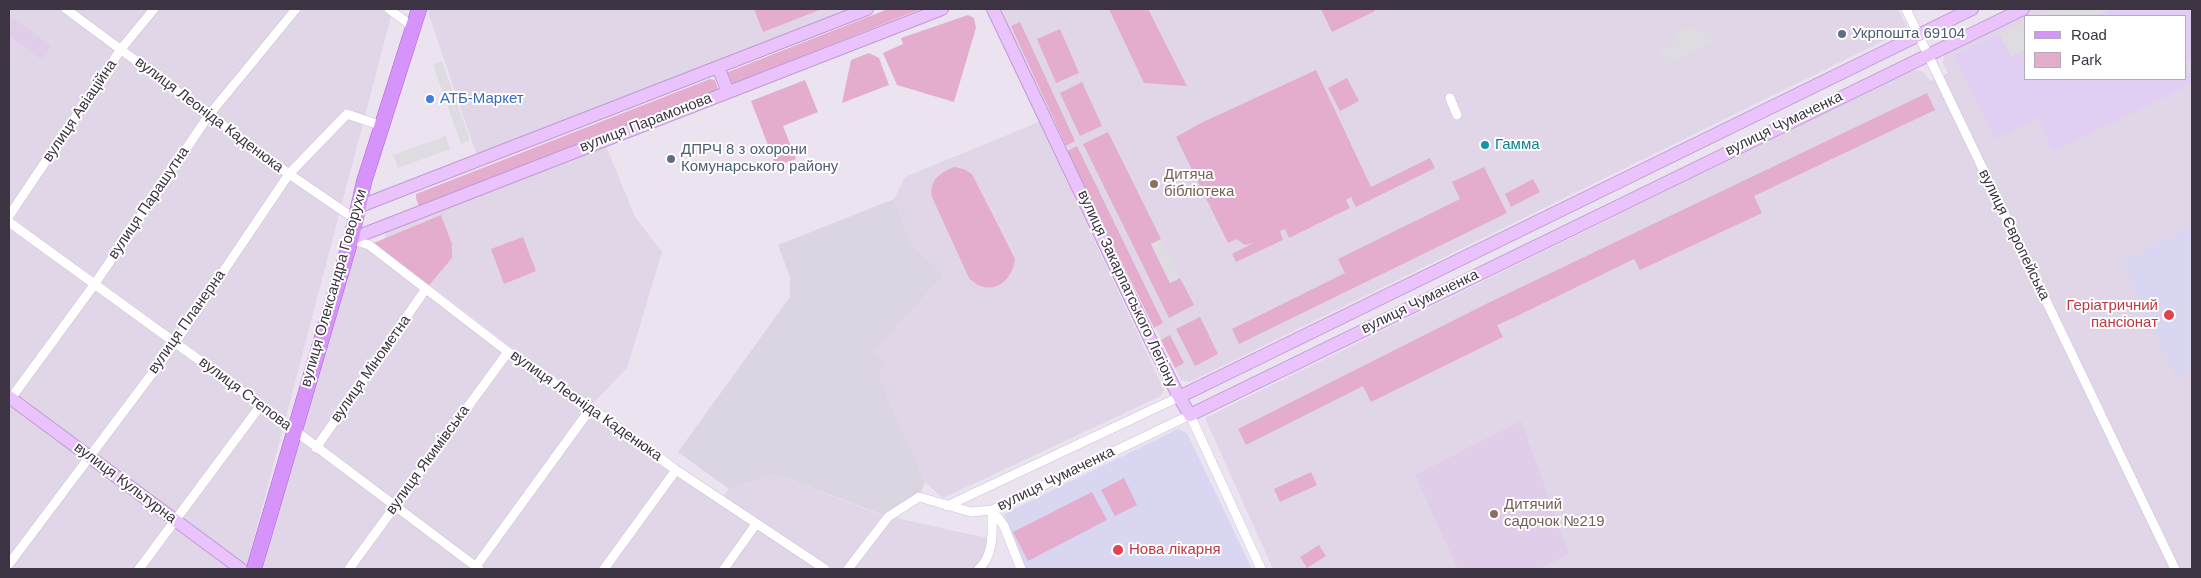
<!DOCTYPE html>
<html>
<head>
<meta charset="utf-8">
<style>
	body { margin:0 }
	#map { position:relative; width:2201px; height:578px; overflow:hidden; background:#ece3f1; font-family:Arial,sans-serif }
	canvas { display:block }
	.frame { position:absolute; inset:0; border:10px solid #3c3442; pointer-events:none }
	.legend { position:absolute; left:2024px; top:15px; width:162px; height:65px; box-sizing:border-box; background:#fff; border:1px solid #b1aeb3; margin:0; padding:6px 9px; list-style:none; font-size:15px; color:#3c3442 }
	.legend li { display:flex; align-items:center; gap:10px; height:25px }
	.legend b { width:25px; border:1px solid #b1aeb3 }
</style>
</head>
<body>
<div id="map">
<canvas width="2201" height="578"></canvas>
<div class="frame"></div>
<ul class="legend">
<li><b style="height:6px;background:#d693f9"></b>Road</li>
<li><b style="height:14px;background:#e4adce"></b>Park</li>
</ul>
</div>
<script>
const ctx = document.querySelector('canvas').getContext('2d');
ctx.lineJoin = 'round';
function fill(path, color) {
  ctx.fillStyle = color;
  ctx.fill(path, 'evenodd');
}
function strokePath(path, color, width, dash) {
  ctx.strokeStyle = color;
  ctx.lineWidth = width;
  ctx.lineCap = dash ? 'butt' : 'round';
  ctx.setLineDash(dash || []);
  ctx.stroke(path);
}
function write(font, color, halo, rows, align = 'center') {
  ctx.font = font + ' Arial,sans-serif';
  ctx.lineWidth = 4;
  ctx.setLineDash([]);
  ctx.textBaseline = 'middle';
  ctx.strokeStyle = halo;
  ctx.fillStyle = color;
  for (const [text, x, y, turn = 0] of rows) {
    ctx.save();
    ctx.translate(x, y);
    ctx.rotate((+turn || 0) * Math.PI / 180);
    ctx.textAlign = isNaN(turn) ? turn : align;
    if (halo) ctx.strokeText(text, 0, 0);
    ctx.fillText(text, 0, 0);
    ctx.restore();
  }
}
const residential = new Path2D(`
	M9 9H393L246 569H9Z
	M427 9H854L477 156Z
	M1002 9H1898L1908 29 1190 382 1181 380 1007 23Z
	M2034 9H2192V569H1273L1205 418 1908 72 1918 70 1925 73 1930 81 1948 73 1943 63 1944 54 1949 49ZM2025 16H2185V79H2025Z
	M1039 122 1164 390 1161 396 943 498 925 482 876 375 874 351 944 275 912 245 894 199 905 177Z
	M606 146 635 217 662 252 627 368 593 403 511 347 383 249 386 231Z
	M363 245 717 502 729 489 776 474 878 514 996 540 988 569H263L349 257 354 247Z`);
const commercial = new Path2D(`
	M2112 9H2192V59L2185 63 2192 77V84L2054 151 2038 117 1995 139 1954 55 2000 34 2011 57 2025 50V79H2185V16H2097Z`);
const industrial = new Path2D(`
	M894 199 912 245 944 275 874 351 887 363 877 375 925 482 919 497 888 517 776 474 729 489 678 452 790 297V277L778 245Z`);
const education = new Path2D(`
	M13 18 51 46 41 59 9 35V23Z
	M1521 421 1569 554 1539 569H1458L1415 475Z`);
const medical = new Path2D(`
	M2192 226V368L2176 378 2121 262Z
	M1178 429 1187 433 1252 569H1025L1004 514Z`);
const green = new Path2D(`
	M754 9H822L763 32Z
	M888 9H921L732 84 726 75 728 72Z
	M1109 9H1148L1187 86 1144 83Z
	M1321 9H1374L1375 11 1332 32Z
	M968 15 974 18 976 28 954 102 897 85 883 53 903 44 901 38Z
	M1020 22 1075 141 1066 146 1011 26Z
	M1060 29 1079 73 1056 83 1037 39Z
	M869 53 879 58 889 85 842 103 851 60Z
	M1316 70 1371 187 1430 158 1435 168 1356 207 1351 197 1346 200 1350 208 1289 238 1285 229 1280 231 1283 240 1236 262 1232 254 1253 243 1245 245 1237 239 1228 243 1176 137 1201 123Z
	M1347 78 1359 101 1340 111 1328 88Z
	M710 79 715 80 718 89 714 92 419 206 416 198V194Z
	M805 80 818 112 783 126 796 159 776 166 751 101Z
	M1082 82 1102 126 1080 136 1060 93Z
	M1927 93 1935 110 1754 196 1762 213 1640 270 1634 259 1513 318 1497 325 1503 337 1371 402 1363 386 1246 445 1238 429 1486 304Z
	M1108 132 1161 239 1151 244 1170 283 1180 278 1194 305 1169 318 1083 144Z
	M1077 146 1163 323 1154 328 1067 151Z
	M954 167 964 169 972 174 1015 259C1012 284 989 298 969 278L932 197C929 180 940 173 954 167Z
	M1484 167 1507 213 1239 344 1232 329 1345 273 1338 259 1460 199 1452 182Z
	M1533 179 1540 192 1511 207 1505 194Z
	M441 215 452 244V258L425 290 369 245Z
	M523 237 536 271 504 284 491 249Z
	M1200 317 1218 354 1195 366 1176 329Z
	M1170 335 1184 363 1175 368 1161 340Z
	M1311 472 1317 485 1280 502 1274 489Z
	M1124 478 1137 505 1115 516 1101 490Z
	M1092 492 1107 520 1028 561 1013 532Z
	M1319 545 1326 556 1307 568 1300 557Z`);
const parking = new Path2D(`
	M2053 9H2111L2096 16H2037Z
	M2025 22V50L2011 57 2000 34Z
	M1695 25 1699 33 1708 29 1714 43 1667 65 1660 50 1677 42 1674 35Z
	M442 61 470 140 461 144 433 65Z
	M446 136 450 149 398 168 393 155Z
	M1161 239 1180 278 1170 283 1151 244Z`);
const street = new Path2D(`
	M66 9 289 174 355 219
	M389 9 413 27
	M1906 9 2175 569
	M1450 98 1457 115
	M9 216 121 49 154 9
	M9 222 261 405 479 569
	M351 239 369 245 508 352 591 408 676 470 825 569
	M9 401 94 285 209 115 296 9
	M316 448 425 290
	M947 506 1179 397
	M992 510 1004 526 1021 569
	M9 564 175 343 289 174 347 114 382 126
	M139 569 261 405
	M349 569 508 352
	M474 569 591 408
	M604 569 676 470
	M724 569 756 524
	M848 569 888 517 919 497 971 512 992 510 1190 415 1261 569
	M979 569C995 554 992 530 992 510`);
const secondary = new Path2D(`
	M993 9 1148 335 1179 397 1190 415 2023 9
	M718 67 728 92
	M358 207 867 9
	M351 239 942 9
	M9 397 241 569
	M1179 397 1972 9`);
const primary = new Path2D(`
	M254 569 351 239 364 182 419 9`);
const markers = [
	[1842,34,5,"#5c6f8a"],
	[430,99,5,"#3f7fe0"],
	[1485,145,5,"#0f9aa8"],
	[671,159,5,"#5c6f8a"],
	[1154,184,5,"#8d6e63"],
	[2169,315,6,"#e0444e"],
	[1494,514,5,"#8d6e63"],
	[1118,550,6,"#e0444e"]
];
const serviceNames = [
	["Укрпошта 69104",1852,34],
	["ДПРЧ 8 з охорони",681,150],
	["Комунарського району",681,167]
];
const shopNames = [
	["АТБ-Маркет",440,99]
];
const streetNames = [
	["вулиця Авіаційна",80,111,-56],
	["вулиця Леоніда Каденюка",209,115,37],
	["вулиця Парамонова",646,123,-21],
	["вулиця Чумаченка",1784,124,-26],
	["вулиця Парашутна",149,203,-56],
	["вулиця Європейська",2014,235,64],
	["вулиця Олександра Говорухи",334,288,-74],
	["вулиця Закарпатського Легіону",1127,289,65],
	["вулиця Чумаченка",1420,302,-26],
	["вулиця Планерна",187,322,-55],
	["вулиця Мінометна",371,369,-55],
	["вулиця Степова",245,394,37],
	["вулиця Леоніда Каденюка",586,406,35],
	["вулиця Якимівська",428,460,-54],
	["вулиця Чумаченка",1056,479,-26],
	["вулиця Культурна",125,483,37]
];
const cultureNames = [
	["Гамма",1495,145]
];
const educationNames = [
	["Дитяча",1164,175],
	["бібліотека",1164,192],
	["Дитячий",1504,505],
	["садочок №219",1504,522]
];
const healthNames = [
	["Геріатричний",2158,306],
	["пансіонат",2158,323],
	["Нова лікарня",1129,550,"left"]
];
fill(residential, '#e1d5e8');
fill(commercial, '#e1cef3');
fill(industrial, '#dad5e0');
fill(education, '#e0cde9');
fill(medical, '#d8d6f1');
fill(green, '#e4adce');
fill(parking, '#dfdce1');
strokePath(street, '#cec0d6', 10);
strokePath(secondary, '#c199d5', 14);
strokePath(primary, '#b265dd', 16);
strokePath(street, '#fff', 9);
strokePath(secondary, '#eac2fc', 12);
strokePath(primary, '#d693f9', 15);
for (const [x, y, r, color] of markers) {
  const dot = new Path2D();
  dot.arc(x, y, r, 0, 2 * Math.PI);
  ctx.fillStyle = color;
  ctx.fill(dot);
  strokePath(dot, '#fff', 2);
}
write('15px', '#4e5e75', '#fff', serviceNames, 'left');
write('15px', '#366cbe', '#fff', shopNames, 'left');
write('15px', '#3c3442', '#fff', streetNames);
write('15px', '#0d838f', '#fff', cultureNames, 'left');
write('15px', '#785e54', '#fff', educationNames, 'left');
write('15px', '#be3a42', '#fff', healthNames, 'right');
</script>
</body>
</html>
